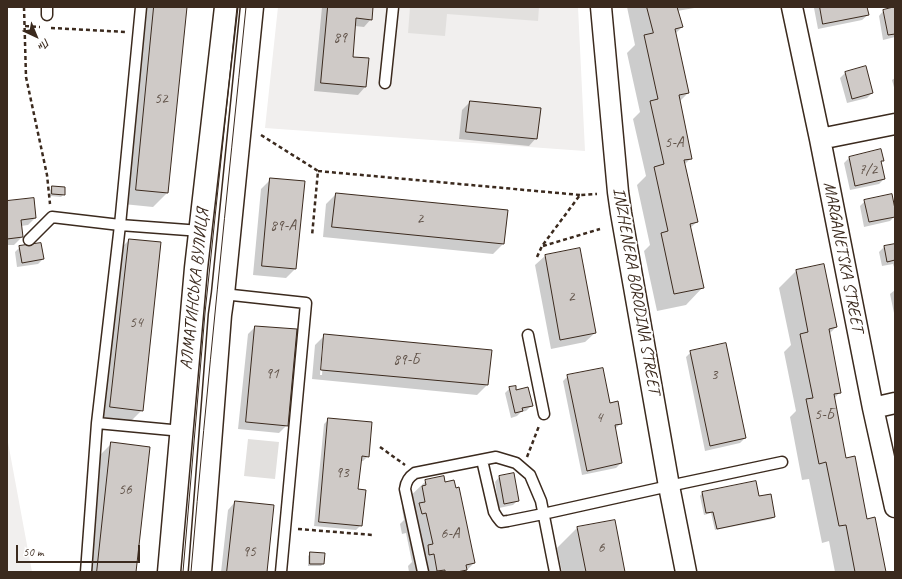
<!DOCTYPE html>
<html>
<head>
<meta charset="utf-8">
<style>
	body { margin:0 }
	#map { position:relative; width:902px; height:579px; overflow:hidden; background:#fff; font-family:Caveat,sans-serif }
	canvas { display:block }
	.frame { position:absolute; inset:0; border:8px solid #3b2a1e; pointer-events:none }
	.north { position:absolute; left:16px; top:16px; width:40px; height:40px; -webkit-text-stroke:3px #fff; paint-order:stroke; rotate:136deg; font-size:11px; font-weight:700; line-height:16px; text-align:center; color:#3b2a1e }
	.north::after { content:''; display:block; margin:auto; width:14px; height:18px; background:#3b2a1e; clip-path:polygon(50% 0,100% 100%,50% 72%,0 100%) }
	.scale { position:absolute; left:16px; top:545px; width:124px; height:18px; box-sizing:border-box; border:2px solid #3b2a1e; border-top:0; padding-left:5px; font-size:12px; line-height:14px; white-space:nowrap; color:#3b2a1e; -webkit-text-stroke:3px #fff; paint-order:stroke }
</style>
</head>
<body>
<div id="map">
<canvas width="902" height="579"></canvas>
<div class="frame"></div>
<div class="north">Пн</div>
<div class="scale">50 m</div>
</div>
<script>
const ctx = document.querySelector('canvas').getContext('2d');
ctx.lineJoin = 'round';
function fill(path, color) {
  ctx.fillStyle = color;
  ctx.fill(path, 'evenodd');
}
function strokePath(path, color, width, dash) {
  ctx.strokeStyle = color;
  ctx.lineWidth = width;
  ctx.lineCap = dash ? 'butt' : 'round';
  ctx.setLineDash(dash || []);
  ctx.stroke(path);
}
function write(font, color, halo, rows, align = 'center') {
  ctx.font = font + ' Caveat,sans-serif';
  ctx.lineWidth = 4;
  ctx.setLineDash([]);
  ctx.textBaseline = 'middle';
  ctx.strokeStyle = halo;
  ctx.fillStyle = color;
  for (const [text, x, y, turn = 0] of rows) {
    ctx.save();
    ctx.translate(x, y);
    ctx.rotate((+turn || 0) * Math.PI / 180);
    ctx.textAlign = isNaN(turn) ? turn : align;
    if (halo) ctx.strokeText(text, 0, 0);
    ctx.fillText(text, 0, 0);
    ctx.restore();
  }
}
const built = new Path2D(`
	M278 7H578L585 151 265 128Z
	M7 437 32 572H7Z`);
const green = new Path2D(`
	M410 7H539L538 21 447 14 445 36 408 33Z
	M248 439 279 442 275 479 244 476Z`);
const shadow = new Path2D(`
	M142 7H186L167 193 153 207 123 204Z
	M322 7H372L371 19 364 27 355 26 352 58 368 59 365 87 358 95 314 91Z
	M627 7H700L677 11 682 27 675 34 688 93 679 102 691 158 684 165 697 222 690 228 703 287 686 305 657 311 644 251 650 245 637 185 646 176 633 119 640 112 627 53 635 45Z
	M815 7H866L868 15 862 20 818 29 814 8Z
	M895 8V37L883 40 879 16 884 10Z
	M845 73 872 93 867 98 847 103 840 78Z
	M895 78V91L892 80Z
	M470 102 536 138 529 146 459 139 462 110Z
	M849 158 882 161 881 162 884 179 879 184 850 190 844 163Z
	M271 179 295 269 286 278 253 275 261 189Z
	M53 187 64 194 61 197 50 196V190Z
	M336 194 506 211 503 244 493 254 323 237 326 204Z
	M865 201 895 214V216L890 221 864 227 860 206Z
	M7 202 35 218 28 225 21 226 22 237 14 245H7Z
	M129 240 142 410 128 424 97 420 115 254Z
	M895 245V270L893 264 882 266 879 252 884 247Z
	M20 247 43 259 38 264 17 267 15 252Z
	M545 256 595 333 585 342 551 349 535 265Z
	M796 271 836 327 829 334 840 392 834 399 845 459 885 572H835L829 541 822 543 809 479 802 480 790 417 796 411 784 352 791 345 779 288Z
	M895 290V313H894L890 294Z
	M255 327 287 425 279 433 238 429 248 334Z
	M325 335 487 385 477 395 312 379 315 345ZM322 345H324L322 375H320Z
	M691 352 745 438 740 443 705 451 686 357Z
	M568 376 609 404 621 423 616 428 614 429 621 463 616 468 582 475 563 381Z
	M510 388 516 391 531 406 526 411 521 412 517 416 511 418 505 393Z
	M329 419 368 456 363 461H360L357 490 361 525 356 530 314 526 324 424Z
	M112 443 135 572H85L98 457Z
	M500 476 518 500 513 505 499 508 495 482Z
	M426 481 474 563 465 572H409L408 566 412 562 406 533 402 534 400 524 404 520 402 508 406 504 405 501Z
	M755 483 758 497 774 517 772 519 715 530 711 513 704 515 700 496 702 493Z
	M235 502 265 572H221L228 510Z
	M577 528 624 572H562L557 548Z
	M311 553 323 554V564L321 566H308V556Z`);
const building = new Path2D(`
	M154 7H187L168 193 136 190Z
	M328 7H373L372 20 356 18 353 57 369 58 366 87 321 83Z
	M647 7H677L683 27 675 29 689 93 679 95 692 159 684 160 698 222 690 224 704 288 674 294 661 233 668 231 654 167 664 164 650 101 658 99 644 35 653 33Z
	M820 7H867L869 15 823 24Z
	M895 7V34L888 35 883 10Z
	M866 66 873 93 852 99 845 72Z
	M470 101 541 108 537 139 466 132Z
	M881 149 884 161H881L885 179 855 186 849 157Z
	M270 178 305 181 296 269 262 266Z
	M52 186 65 187V195L52 194Z
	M336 193 508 210 504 244 332 227Z
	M892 194 895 209V217L869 222 864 200Z
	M34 198 36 218 21 220 23 237 7 239V201Z
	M129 239 161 242 143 411 110 407Z
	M41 243 44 259 22 263 19 246Z
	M895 244V260L887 262 884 246Z
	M580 248 596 333 560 340 545 255Z
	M824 264 837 327 829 329 841 393 834 394 846 458 855 456 867 519 875 517 886 572H855L846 525 839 526 826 462 819 464 806 399 813 398 800 334 808 332 796 270Z
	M255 326 297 329 288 426 246 422Z
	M324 334 492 350 488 385 321 370Z
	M726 343 746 438 710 446 690 351Z
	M603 368 610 403 618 401 622 424 615 425 622 463 587 471 567 375Z
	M516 386V390L528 387 533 406 522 408 523 411 515 413 509 387Z
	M328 418 372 422 369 457 362 456 358 489 366 490 362 526 319 522Z
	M111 442 150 447 136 572H97Z
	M514 473 519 501 504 504 499 476Z
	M444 476 445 482 454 480 456 488 459 487 475 563 466 565 467 570 457 572H445V570L437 571 434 554 429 555 428 545 433 544 426 513 422 514 419 503 425 502 422 486 426 485 425 480Z
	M756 481 759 496 771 494 775 517 717 529 713 512 706 513 702 492Z
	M235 501 274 505 267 572H227Z
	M615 520 625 572H586L577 527Z
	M310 552 325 553 324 564H310Z`);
const path = new Path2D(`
	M24 7 26 77 47 175 50 204
	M25 26 40 27
	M51 28 126 32
	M261 135 318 171 312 236
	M318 171 580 195
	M543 246 600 229
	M537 257 542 246 580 195 597 194
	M380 447 405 465
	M527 457 539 426
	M298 529 373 535`);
const lane = new Path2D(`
	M47 15V7
	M385 83 393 7
	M29 240 52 217 120 225 201 231
	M223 294 306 303 281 572
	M528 335 544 414
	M97 423 182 431
	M482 460 494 512 497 517 501 522 508 521 543 514 669 486 782 462
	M86 572 97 423 120 225 141 7
	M423 572 405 489C406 481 409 477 415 473L496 457 516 463 530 475 541 501 555 572`);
const street = new Path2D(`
	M601 7 618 192 621 213 669 486 686 572
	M792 7 820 139 873 408 895 507
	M820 139 895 124
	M873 408 895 403`);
const secondary = new Path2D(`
	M169 572 196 268 226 7
	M200 572 220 315 223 294 252 7`);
const tram = new Path2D(`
	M183 572 205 313 237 7
	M191 572C207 383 227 195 246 7`);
const numberNames = [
	["89",340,38],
	["52",161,99],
	["5-А",674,143],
	["7/2",868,170],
	["2",420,219],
	["89-А",283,226],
	["2",571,297],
	["54",136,323],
	["89-Б",406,360],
	["91",272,374],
	["3",714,375],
	["5-Б",824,415],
	["4",599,418],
	["93",342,473],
	["56",125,490],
	["6-А",450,534],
	["6",601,548],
	["95",249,552]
];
const streetNames = [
	["MARGANETSKA STREET",843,257,79],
	["АЛМАТИНСЬКА ВУЛИЦЯ",195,289,-84],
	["INZHENERA BORODINA STREET",636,291,80]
];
fill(built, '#f1efee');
fill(green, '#e2e0de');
fill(shadow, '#0003');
fill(building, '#cfcac7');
strokePath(building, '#3b2a1e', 1);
strokePath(lane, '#3b2a1e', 13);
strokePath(street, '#3b2a1e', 23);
strokePath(secondary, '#3b2a1e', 25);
strokePath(path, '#3b2a1e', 2.5, [4, 3]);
strokePath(lane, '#fff', 10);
strokePath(street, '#fff', 20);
strokePath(secondary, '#fff', 22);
strokePath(tram, '#3b2a1e', 1);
write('15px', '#605248', null, numberNames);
write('17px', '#3b2a1e', '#fff', streetNames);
</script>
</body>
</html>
